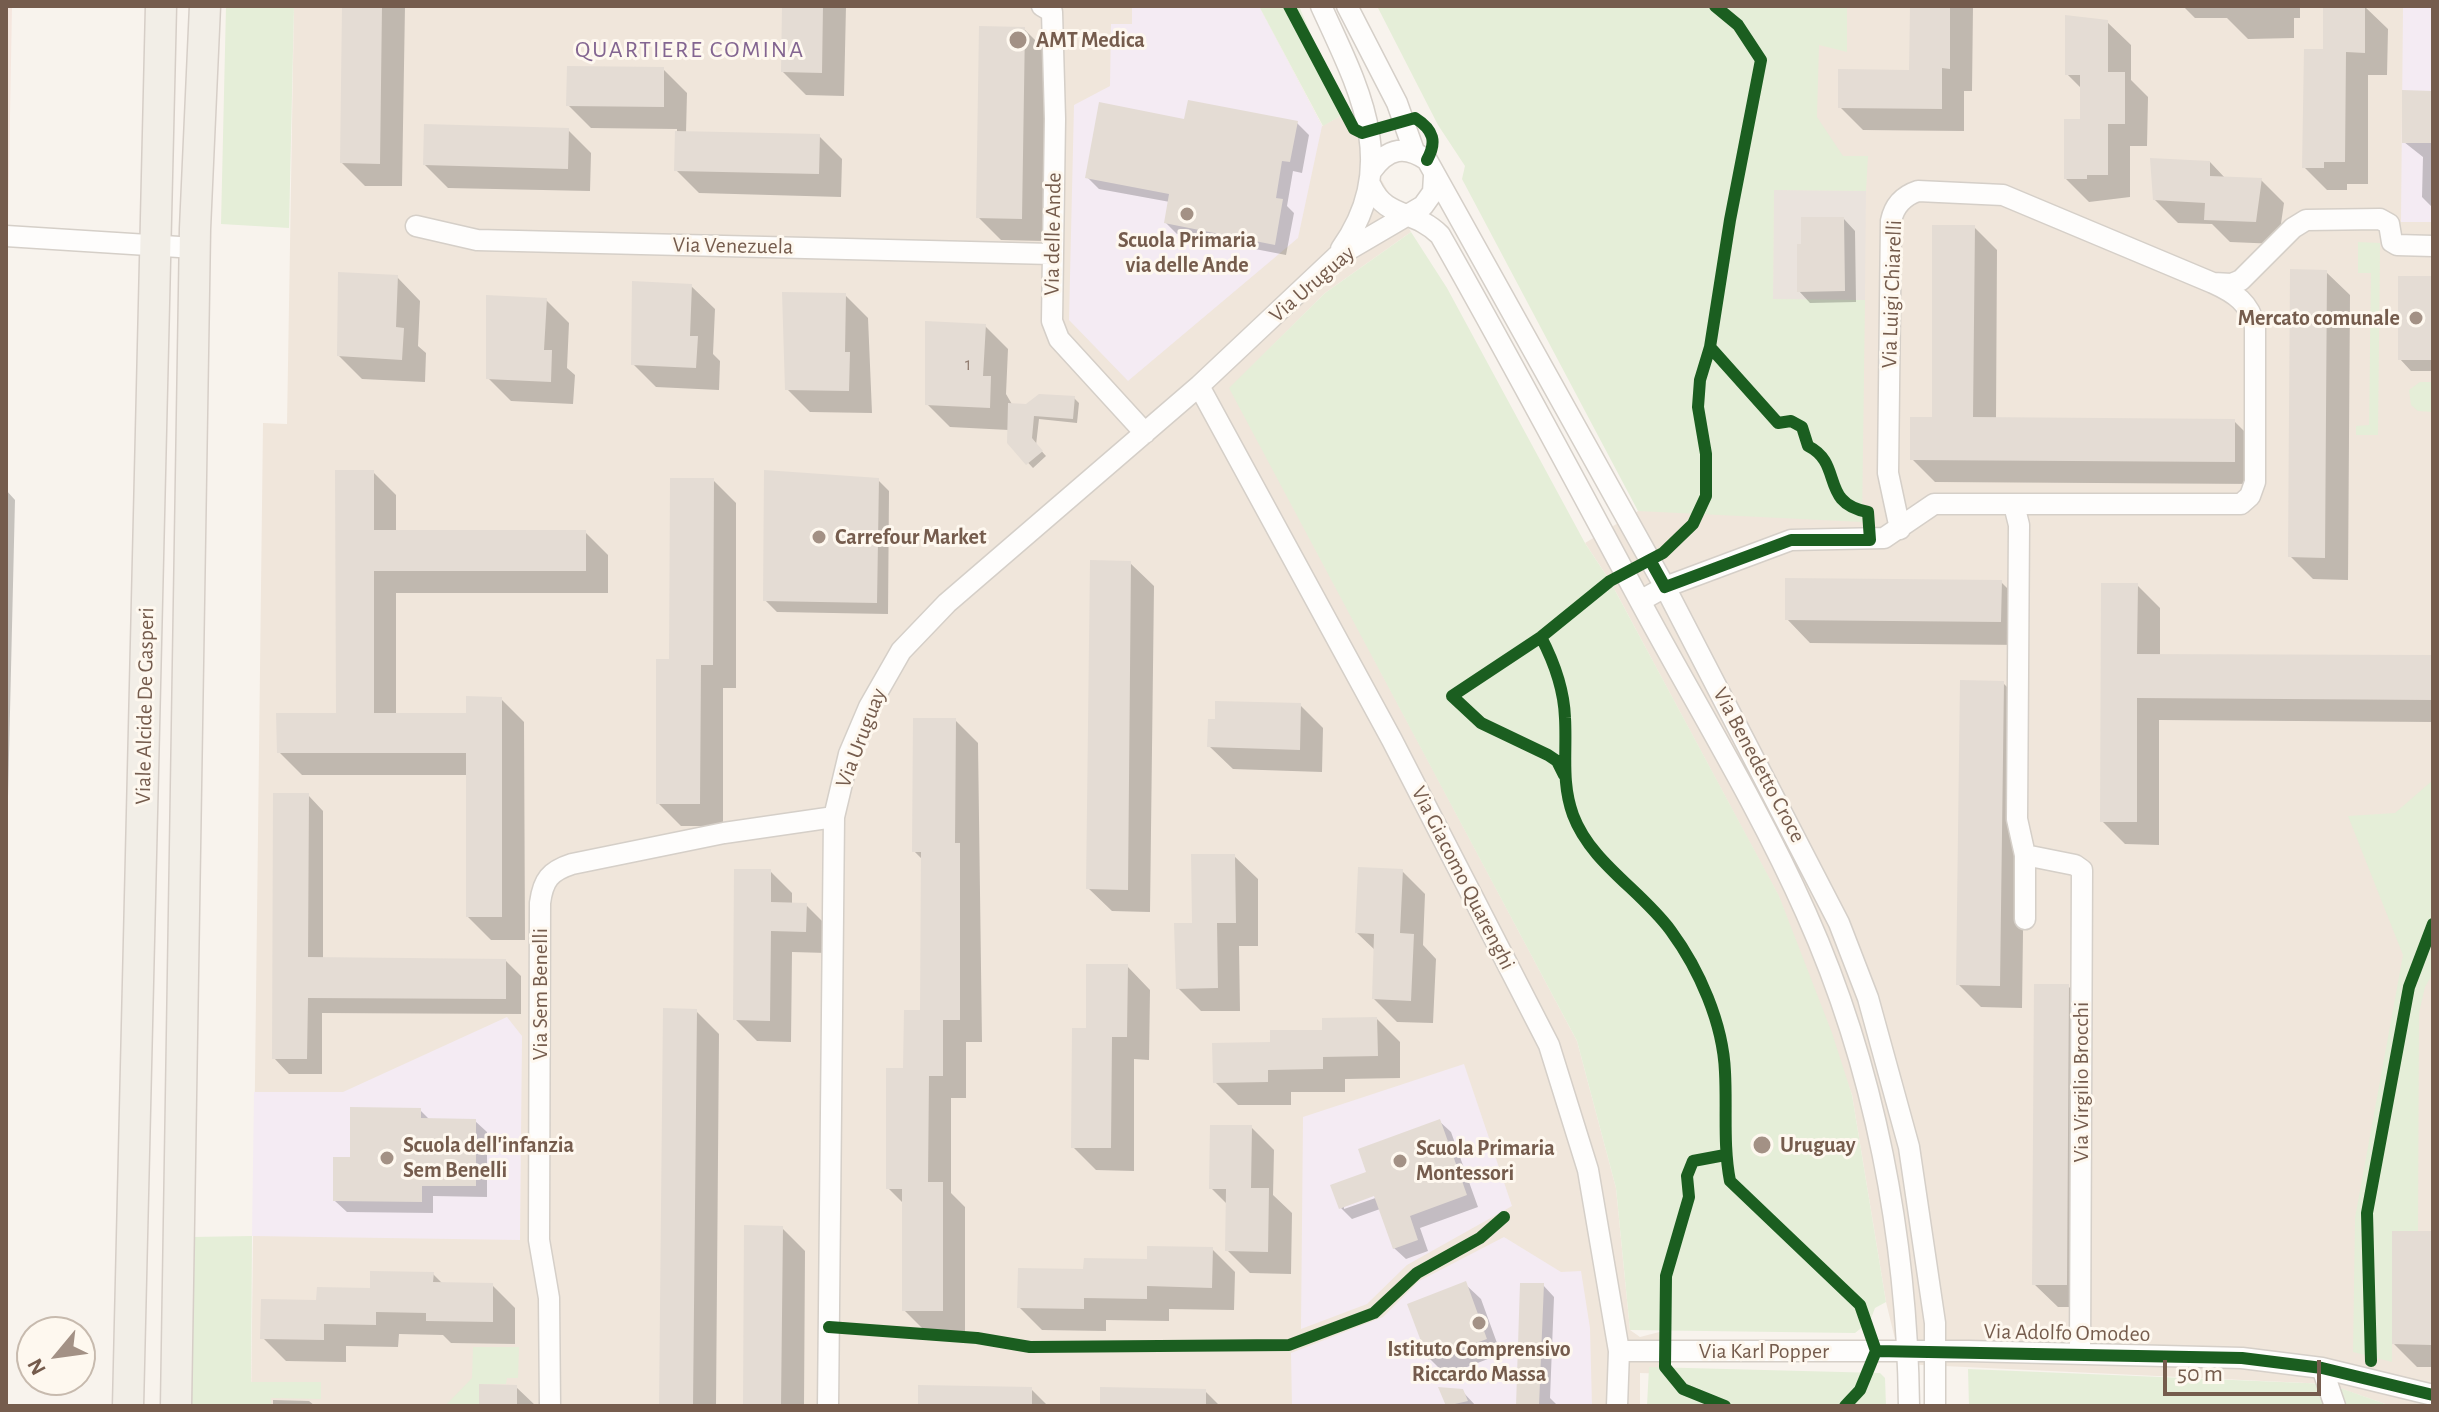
<!DOCTYPE html>
<html>
<head>
<meta charset="utf-8">
<style>
	body { margin:0 }
	#map { position:relative; width:2439px; height:1412px; overflow:hidden; background:#f8f3ed; font-family:"Alegreya Sans",sans-serif }
	canvas { display:block }
	.frame { position:absolute; inset:0; border:8px solid #755c4d; pointer-events:none }
	.north { position:absolute; left:16px; top:1316px; width:80px; height:80px; box-sizing:border-box; background:#fef8ef; border:2px solid #c7baae; border-radius:50%; rotate:241deg; font-size:22px; font-weight:700; line-height:32px; text-align:center; color:#755c4d }
	.north::after { content:''; display:block; margin:auto; width:28px; height:36px; background:#a39185; clip-path:polygon(50% 0,100% 100%,50% 72%,0 100%) }
	.scale { position:absolute; left:2163px; top:1360px; width:158px; height:36px; box-sizing:border-box; border:4px solid #755c4d; border-top:0; padding-left:10px; font-size:24px; line-height:28px; white-space:nowrap; color:#755c4d; -webkit-text-stroke:6px #fef8ef; paint-order:stroke }
</style>
</head>
<body>
<div id="map">
<canvas width="2439" height="1412"></canvas>
<div class="frame"></div>
<div class="north">N</div>
<div class="scale">50 m</div>
</div>
<script>
const ctx = document.querySelector('canvas').getContext('2d');
ctx.lineJoin = 'round';
function fill(path, color) {
  ctx.fillStyle = color;
  ctx.fill(path, 'evenodd');
}
function strokePath(path, color, width, dash) {
  ctx.strokeStyle = color;
  ctx.lineWidth = width;
  ctx.lineCap = dash ? 'butt' : 'round';
  ctx.setLineDash(dash || []);
  ctx.stroke(path);
}
function write(font, color, halo, rows, align = 'center') {
  ctx.font = font + ' "Alegreya Sans",sans-serif';
  ctx.lineWidth = 6;
  ctx.setLineDash([]);
  ctx.textBaseline = 'middle';
  ctx.strokeStyle = halo;
  ctx.fillStyle = color;
  for (const [text, x, y, turn = 0] of rows) {
    ctx.save();
    ctx.translate(x, y);
    ctx.rotate((+turn || 0) * Math.PI / 180);
    ctx.textAlign = isNaN(turn) ? turn : align;
    if (halo) ctx.strokeText(text, 0, 0);
    ctx.fillText(text, 0, 0);
    ctx.restore();
  }
}
const residential = new Path2D(`
	M294 6H1259L1322 126 1344 114 1411 232 1325 293 1230 388 1577 1041 1616 1188 1630 1330 1640 1337 1667 1330 1665 1351 1670 1374 1640 1373V1406H251L263 423 287 424Z
	M1677 6H2433V1406H2391L2328 1384 1901 1364 1886 1302 1852 1095 1779 897 1610 581 1585 543 1638 511Z`);
const commercial = new Path2D(`
	M6 6H12L8 227H6Z`);
const industrial = new Path2D(`
	M1774 190 1866 191 1865 300H1773Z`);
const education = new Path2D(`
	M1132 6H1259L1322 126 1298 238 1128 381 1069 320 1074 105 1110 86 1111 24H1132Z
	M2403 6H2433V222H2401Z
	M507 1017 522 1036 520 1240 252 1236 254 1092H343Z
	M1464 1064 1512 1206 1407 1265 1367 1304 1301 1329 1303 1117Z
	M1504 1237 1561 1272 1581 1271 1590 1328 1592 1406H1292L1291 1353 1383 1317 1419 1281Z`);
const green = new Path2D(`
	M226 6H294L289 228 221 224Z
	M1259 6H1299L1344 114 1323 126Z
	M1377 6H1847V52L1819 45 1817 117 1843 156H1868L1866 191 1774 190 1773 299 1865 300 1862 522 1638 511 1462 179 1465 166 1438 125Z
	M1411 232 1447 288 1585 543 1610 581 1779 896 1832 1033 1852 1095 1886 1302 1875 1308 1870 1321 1855 1333 1630 1330 1616 1188 1577 1041 1229 388 1325 293Z
	M2358 242 2380 243 2378 435H2356V426L2369 425 2371 273H2358Z
	M2433 382V412L2418 411 2411 405 2409 390 2420 382Z
	M2433 780V973L2425 987 2419 1013 2418 1231H2392V1362L2353 1352 2355 1218 2403 955 2348 816 2395 813Z
	M252 1236 251 1382H321V1399L271 1398V1406H191L192 1237Z
	M473 1347H519L518 1378H507L506 1384H479V1406H445L472 1378Z
	M1649 1367 1880 1373 1885 1378 1886 1406H1647Z
	M1968 1369 2329 1384 2391 1406H1969Z`);
const shadow = new Path2D(`
	M344 6H405L402 186H365L342 163Z
	M784 6H846L844 96 806 95 783 72Z
	M1912 6H1973L1972 91H1964V131L1863 130 1840 107 1911 72Z
	M2183 6H2300V18H2294V38L2248 39 2227 18H2195Z
	M2325 6H2364L2388 29 2387 75H2368V184H2347V190H2327L2304 167 2325 51Z
	M2107 22 2131 45V80L2148 97 2147 146H2130V197L2089 202 2066 179 2082 121V89L2067 74Z
	M1024 29 1047 52 1044 241 1001 240 978 217Z
	M663 69 687 93 686 133 819 136 842 159 841 197 699 193 676 170 677 129 591 128 568 105Z
	M2433 93V208L2422 197 2423 157 2404 142Z
	M1297 123 1309 135 1302 173 1293 171 1287 206 1294 213 1286 255 1177 234 1166 223 1170 202 1099 189 1087 177Z
	M568 130 591 153 590 191 448 188 425 165Z
	M2210 162 2226 179 2261 180 2284 203 2278 244 2230 242 2212 224 2178 223 2155 200Z
	M1844 219 1855 231 1856 302 1810 303 1799 291 1803 246Z
	M1974 227 1997 250 1996 419 2234 421 2257 444V484L1935 482 1912 459 1934 419Z
	M2326 272 2350 295 2348 580 2313 579 2290 556Z
	M397 277 420 301 418 346 426 353 425 382 362 379 339 356Z
	M2433 278V371H2411L2400 359Z
	M691 286 715 309 713 354 720 361 719 390 656 387 633 364Z
	M845 295 868 318 872 413 810 412 787 389Z
	M546 300 569 323 567 368 575 375 573 404 511 401 488 378Z
	M985 326 1008 349 1006 394 1013 406 1074 398 1079 403 1077 423 1039 419 1036 445 1046 456 1033 468 1008 441 1009 430 950 427 927 404Z
	M373 472 396 495V532H585L608 555V593H396V715H468L501 699 524 722 525 940H491L468 917V775H302L279 752 338 715Z
	M713 480 736 503V688H723V826H681L658 803 671 661Z
	M878 480 889 491 888 614 777 612 765 600Z
	M6 490 15 500 6 882Z
	M1130 563 1154 586 1150 912 1112 911 1088 888Z
	M2001 582 2024 605V645L1810 643 1787 619Z
	M2137 585 2160 608V656L2433 657V722L2159 720V845L2125 844 2102 821Z
	M2003 683 2026 706 2022 1008 1981 1007 1958 984Z
	M1300 705 1323 728 1322 772 1233 769 1209 746 1217 721Z
	M955 720 978 743 982 1042H966V1098H951V1193L965 1207V1334L927 1333 904 1310V1204L888 1188 905 1070 922 1012 923 860 914 851Z
	M308 795 323 811V959L506 961 521 976V1014L322 1013V1074H289L274 1058Z
	M1234 856 1258 879V946H1239L1240 1011H1201L1178 988 1194 925Z
	M770 871 792 893V905H806L828 927 827 953 792 952 791 1042 757 1041 735 1019Z
	M1402 871 1425 894 1423 945 1436 959 1433 1023 1397 1022 1374 999 1376 951 1357 933Z
	M1127 966 1150 990 1149 1060 1134 1059V1171L1096 1170 1073 1147 1088 1030Z
	M2068 986 2091 1009 2090 1307H2058L2034 1284Z
	M696 1011 719 1034 716 1406H661Z
	M1377 1019 1400 1042V1078L1345 1079V1092H1291V1105H1238L1215 1082 1272 1044Z
	M420 1110 430 1120 475 1121 487 1132V1197L433 1196V1213L347 1212 335 1201 352 1159Z
	M1439 1121 1451 1132 1478 1207 1420 1228 1428 1251 1406 1259 1394 1248 1380 1209 1352 1219 1341 1208 1369 1173ZM1382 1191 1384 1195 1344 1209V1205Z
	M1251 1127 1274 1150 1273 1195 1292 1213 1291 1274 1250 1273 1227 1250 1228 1205 1211 1188Z
	M782 1228 805 1251 804 1406H745Z
	M2431 1233 2433 1367H2417L2394 1344Z
	M1212 1249 1235 1272 1234 1310 1169 1309V1321L1106 1320V1331L1042 1330 1019 1307 1149 1261Z
	M433 1274 443 1284 492 1285 515 1308V1344L451 1343 443 1335 399 1334 398 1347 346 1346V1362L286 1361 263 1338 318 1302Z
	M1465 1284 1481 1299 1501 1354 1446 1375 1430 1359Z
	M1543 1285 1554 1297 1550 1398 1558 1406H1518Z
	M516 1387 536 1406H481Z
	M1031 1389 1048 1406H920Z
	M1442 1389 1462 1391 1476 1406H1448Z
	M1205 1391 1220 1406H1102Z
	M273 1400 309 1401 315 1406H273Z`);
const building = new Path2D(`
	M342 6H382L380 164 340 163Z
	M782 6H823L822 73 781 72Z
	M1910 6H1950V69L1942 68V109L1838 108V69L1909 70Z
	M2323 6H2365V53L2346 52 2345 162H2324V168H2302L2304 49H2323Z
	M2065 15 2108 20V72H2125V124H2108V175H2087V179H2064V119H2080V75H2065Z
	M979 26 1025 27 1022 219 976 218Z
	M567 66 664 67V107L566 106Z
	M2402 90 2433 91V143H2402Z
	M1188 100 1298 121 1290 162 1282 161 1276 198 1283 199 1275 245 1164 223 1169 194 1085 178 1099 102 1184 119Z
	M424 124 569 128 568 169 423 165Z
	M675 131 820 134 819 174 674 171Z
	M2150 158 2210 161V176L2262 178 2256 222 2204 220 2205 203 2153 200Z
	M1801 217H1844L1845 291 1797 292V244H1801Z
	M1932 225H1975L1973 417 2235 419V462L1910 460V417H1932Z
	M2290 269 2327 270 2325 558 2288 557Z
	M338 272 398 275 396 327 404 328 402 360 337 356Z
	M2398 276H2433V360H2398Z
	M632 281 692 284 690 336H698L696 368 631 365Z
	M782 292 846 293 845 352H850L849 391 785 390Z
	M486 295 547 298 544 350H552L551 382 486 379Z
	M925 321 986 324 983 376H991L990 408 925 405Z
	M1039 394 1075 396 1073 419 1034 416 1032 438 1043 451 1026 465 1007 443 1008 403 1026 404Z
	M335 470H374V530H586V571H374V713H466V696L502 697V917H466V753H277L276 713H336Z
	M764 470 879 478 877 603 763 601Z
	M670 478H714L713 665H701L700 804H656V659H669Z
	M1090 560 1131 561 1128 890 1086 889Z
	M1785 578 2002 580 2001 622 1785 620Z
	M2101 583H2138L2137 654 2433 655V700L2137 698V822H2100Z
	M1960 680 2004 681 2000 986 1956 985Z
	M1215 701 1301 703 1300 750 1207 747 1208 719H1215Z
	M913 718H956L955 843H960V1020H943V1076H929L928 1182H943V1311H902V1189H886V1068H903L904 1010H920L921 852H912Z
	M273 793H309L308 957 506 959V999L308 998 307 1059H272Z
	M1191 854H1235L1236 923H1217L1218 988 1176 989 1174 923H1192Z
	M1358 867 1403 869 1400 933 1414 934 1411 1001 1372 999 1374 934 1355 933Z
	M734 869H771V902L807 903 806 932 771 931 770 1021 733 1020Z
	M1086 964H1128L1127 1037H1112L1111 1148H1071L1072 1028H1086Z
	M2034 984H2069L2067 1285H2032Z
	M663 1008 697 1009 693 1406H659Z
	M1377 1017 1378 1056 1323 1057V1069L1268 1070V1082L1213 1083 1212 1043 1270 1042V1030H1322V1018Z
	M350 1107 421 1108V1118L476 1119V1186H422V1202L333 1201V1157H350Z
	M1440 1119 1467 1195 1410 1216 1418 1240 1393 1249 1374 1196 1339 1209 1330 1185 1366 1172 1358 1149Z
	M1210 1125H1252L1251 1188H1269L1268 1252 1225 1251 1226 1189H1209Z
	M744 1225 783 1226 781 1406H743Z
	M2392 1231H2432L2431 1345 2392 1344Z
	M1147 1246 1213 1247 1212 1288 1147 1286V1299L1084 1298V1309L1017 1308 1018 1268 1083 1269 1084 1258 1147 1259Z
	M370 1271 434 1272 433 1282 493 1283V1322L426 1321V1313L376 1312V1325L324 1324V1340L260 1339 261 1299 316 1300 317 1287 370 1288Z
	M1466 1281 1487 1339 1428 1360 1407 1304Z
	M1520 1283H1544L1539 1406H1516Z
	M479 1384 517 1385V1406H479Z
	M918 1385 1032 1387V1406H918Z
	M1100 1387 1206 1389V1406H1100Z
	M1438 1387 1463 1389 1468 1401 1446 1406Z`);
const minor = new Path2D(`
	M1042 6 1052 12 1055 119 1052 321 1059 339 1145 433
	M1321 6C1359 89 1401 164 1341 249
	M1347 6 1397 103 1414 151
	M1372 170C1388 148 1405 145 1427 160L1665 587 1839 923 1868 998 1909 1147 1935 1323V1406
	M1371 186C1386 219 1414 209 1440 235 1509 356 1574 479 1640 601 1696 705 1758 805 1806 913 1875 1067 1907 1238 1909 1406
	M416 226 477 240 1052 254
	M6 236 195 248
	M2213 283 2232 284 2241 280 2293 228 2306 220 2380 219 2389 224 2392 242 2397 245 2433 246
	M1199 386 1392 740 1549 1045 1588 1170 1619 1351 1617 1406
	M2014 505 2019 525 2017 819 2025 855V919
	M1640 601 1665 587 1791 540 1884 538 1934 504H2241L2250 496 2255 482V327C2250 303 2235 293 2213 283L2003 195 1918 191C1903 196 1894 206 1891 221L1888 473 1900 529
	M2025 855 2075 865 2082 870 2080 1353
	M1619 1351H1968L2242 1358 2322 1368 2433 1395
	M2322 1368 2335 1406
	M550 1406 549 1298 539 1240 540 903C543 880 550 871 572 864L724 833 834 817
	M828 1406 834 817 849 754 869 707 901 651 947 603 1199 386 1336 257 1423 206 1433 192 1434 176`);
const primary = new Path2D(`
	M128 1406 161 6
	M176 1406 195 229 205 6`);
const cycleway = new Path2D(`
	M1289 6 1354 129 1362 133 1415 118C1434 130 1437 142 1427 160
	M1650 560 1665 587 1791 540H1870L1868 512C1819 503 1844 464 1808 446L1802 427 1791 421 1778 423 1710 347
	M1541 637C1554 662 1564 689 1565 718 1567 752 1561 782 1573 815 1591 863 1641 890 1671 931 1699 969 1723 1023 1725 1072 1727 1109 1723 1145 1730 1181L1860 1305 1876 1351 1860 1390 1845 1406
	M1564 775 1557 761 1548 755 1481 723 1452 696 1541 637 1610 581 1663 553 1693 524 1706 496V454L1698 407 1700 380 1710 347 1730 220 1761 60 1738 25 1715 6
	M829 1327 977 1338 1030 1347 1289 1345 1374 1313 1417 1273 1480 1238 1504 1217
	M1876 1351 2242 1358 2322 1368 2433 1395
	M2371 1361 2367 1213 2409 987 2433 924
	M1725 1406 1683 1389 1665 1367 1666 1276 1689 1197 1687 1176 1693 1161 1725 1155`);
const markers = [
	[1018,40,10,"#a39185"],
	[1187,214,8,"#a39185"],
	[2416,318,8,"#a39185"],
	[819,537,8,"#a39185"],
	[1762,1145,10,"#a39185"],
	[387,1158,8,"#a39185"],
	[1400,1161,8,"#a39185"],
	[1479,1323,8,"#a39185"]
];
const numberNames = [
	["1",968,365]
];
const poiNames = [
	["AMT Medica",1036,40],
	["Scuola Primaria",1187,240,"center"],
	["via delle Ande",1187,265,"center"],
	["Mercato comunale",2400,318,"right"],
	["Carrefour Market",835,537],
	["Scuola dell'infanzia",403,1145],
	["Sem Benelli",403,1170],
	["Uruguay",1780,1145],
	["Scuola Primaria",1416,1148],
	["Montessori",1416,1173],
	["Istituto Comprensivo",1479,1349,"center"],
	["Riccardo Massa",1479,1374,"center"]
];
const streetNames = [
	["Via delle Ande",1053,234,-89],
	["Via Venezuela",733,246,1],
	["Via Uruguay",1312,284,-41],
	["Via Luigi Chiarelli",1892,294,-88],
	["Viale Alcide De Gasperi",145,706,-89],
	["Via Uruguay",861,738,-69],
	["Via Benedetto Croce",1759,765,62],
	["Via Giacomo Quarenghi",1463,878,63],
	["Via Sem Benelli",540,994,-90],
	["Via Virgilio Brocchi",2081,1082,-90],
	["Via Adolfo Omodeo",2067,1333,1],
	["Via Karl Popper",1764,1351]
];
const neighbourhoodNames = [
	["QUARTIERE COMINA",690,50]
];
fill(residential, '#f0e6db');
fill(commercial, '#f5e6de');
fill(industrial, '#eae3dd');
fill(education, '#f4ebf3');
fill(green, '#e5eed8');
fill(shadow, '#0003');
fill(building, '#e4dcd4');
strokePath(minor, '#d5cfc8', 23);
strokePath(primary, '#d6cec7', 33);
strokePath(minor, '#fefdfc', 20);
strokePath(primary, '#f2eee7', 30);
strokePath(cycleway, '#1b5e20', 12);
for (const [x, y, r, color] of markers) {
  const dot = new Path2D();
  dot.arc(x, y, r, 0, 2 * Math.PI);
  ctx.fillStyle = color;
  ctx.fill(dot);
  strokePath(dot, '#fef8ef', 3);
}
write('18px', '#927e71', null, numberNames);
write('bold 22px', '#755c4d', '#fef8ef', poiNames, 'left');
write('22px', '#755c4d', '#fef8ef', streetNames);
ctx.letterSpacing = '2px';
write('24px', '#836591', '#fef8ef', neighbourhoodNames);
ctx.letterSpacing = '0px';
</script>
</body>
</html>
